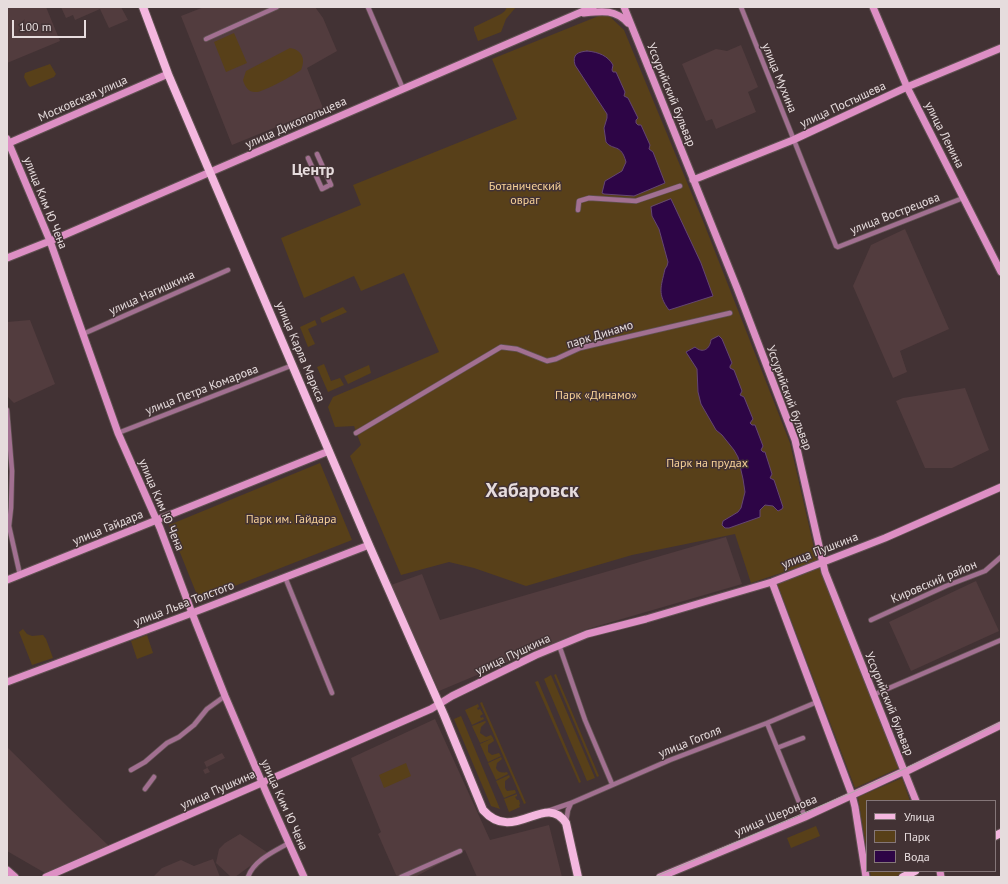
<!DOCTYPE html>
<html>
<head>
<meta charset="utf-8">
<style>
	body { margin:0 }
	#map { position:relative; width:1008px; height:884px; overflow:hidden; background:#423234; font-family:"PT Sans",sans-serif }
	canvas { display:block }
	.frame { position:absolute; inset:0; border:8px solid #e6dcdd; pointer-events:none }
	.legend { position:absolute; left:866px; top:800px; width:130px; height:72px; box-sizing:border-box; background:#423234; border:1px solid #847678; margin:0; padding:5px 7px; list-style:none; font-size:12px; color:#e6dcdd }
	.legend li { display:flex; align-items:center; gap:8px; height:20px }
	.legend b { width:20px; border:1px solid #847678 }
	.scale { position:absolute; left:12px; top:20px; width:74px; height:18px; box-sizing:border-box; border:2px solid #e6dcdd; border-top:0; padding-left:5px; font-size:12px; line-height:14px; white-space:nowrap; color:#e6dcdd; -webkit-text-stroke:3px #423234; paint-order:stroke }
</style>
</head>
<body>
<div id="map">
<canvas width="1008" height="884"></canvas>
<div class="frame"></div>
<ul class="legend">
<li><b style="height:5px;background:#f4b7df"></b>Улица</li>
<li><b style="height:11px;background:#584019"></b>Парк</li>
<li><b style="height:11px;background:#2d0546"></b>Вода</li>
</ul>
<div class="scale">100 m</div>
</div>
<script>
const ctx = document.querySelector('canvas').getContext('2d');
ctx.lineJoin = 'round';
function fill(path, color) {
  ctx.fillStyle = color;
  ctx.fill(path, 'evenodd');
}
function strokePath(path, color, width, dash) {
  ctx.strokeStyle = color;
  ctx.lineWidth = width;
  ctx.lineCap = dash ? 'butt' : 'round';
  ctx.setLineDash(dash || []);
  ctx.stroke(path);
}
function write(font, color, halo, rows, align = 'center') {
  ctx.font = font + ' "PT Sans",sans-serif';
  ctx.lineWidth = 3;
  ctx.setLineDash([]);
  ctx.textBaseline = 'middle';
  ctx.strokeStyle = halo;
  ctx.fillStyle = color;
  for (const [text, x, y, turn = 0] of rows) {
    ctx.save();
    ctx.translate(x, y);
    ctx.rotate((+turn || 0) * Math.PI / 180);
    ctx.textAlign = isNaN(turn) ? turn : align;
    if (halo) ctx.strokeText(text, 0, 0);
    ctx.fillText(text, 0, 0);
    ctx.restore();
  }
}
const built = new Path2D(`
	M7 7H46L60 41 7 63Z
	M61 7H121L128 20 109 28 100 9 75 20 73 15 66 18Z
	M204 7H315L323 18 337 51 307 68 323 108 232 145 181 16Z
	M741 45 758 87 748 92 756 112 716 129 712 119 706 121 682 64 716 49 727 51Z
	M905 229 949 329 900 351 907 372 893 378 853 286 871 245Z
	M30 320 55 384 14 403 7 396V322Z
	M965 388 989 450 952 468H925L896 401 903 398Z
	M726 537 742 584 584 630 439 691 391 585 422 574 440 620Z
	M976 581 999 631 911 671 889 622Z
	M435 719 490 840 549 825 562 877H477L465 850 415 877H398L396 875 378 834 381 832 351 758Z
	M7 747 69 808 109 846 45 873 7 851Z
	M222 753 225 758 207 767 210 772 205 774 203 770 207 768 204 762Z
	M240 834 268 853 235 877H231L216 863 219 849 225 843Z
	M213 859 220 877H153L162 868 181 860 194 866Z`);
const green = new Path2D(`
	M507 7H516L506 19 501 32 478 41 474 30V27L501 14 505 11Z
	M606 13 624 30 703 221 790 443 817 561 751 583 735 534 632 555 526 586 474 568 449 562 401 575 350 456 361 445 354 426 335 427 328 407 333 397 439 352 404 273 361 291 354 276 304 298 281 238 361 205 353 185 517 119 492 59Z
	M234 33 247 63 226 72 214 42Z
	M290 48C302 50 306 59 301 70 294 75 265 91 257 92 249 93 245 87 243 80L246 71Z
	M50 64 56 74 54 77 30 87 28 85 24 77 25 73Z
	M343 307 347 312 322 323 320 318Z
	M315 320 317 325 308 329 315 344 308 347 300 327Z
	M324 364 331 381 340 378 344 385 328 392 317 367Z
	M369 365 371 373 348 384 344 376Z
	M320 463 352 540 199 600 169 525Z
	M820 568 899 768 855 788 777 583Z
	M23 629 27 634 32 636 43 635 46 639 53 658 32 665 19 632Z
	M147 635 153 653 137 659 131 641Z
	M556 674 599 776 597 777 554 675Z
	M551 675 595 778 587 781 544 679Z
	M538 681 581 782 579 783 535 682Z
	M482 702 526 803 524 804 480 703Z
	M478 704 479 707 477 708 478 710 480 709 483 714 480 716 481 718 483 717 484 719 472 725 465 710Z
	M461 716 500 809 491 806 454 719Z
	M485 721 486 722 481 727 480 733 486 737 491 735 493 738 480 743 472 726Z
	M493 738 494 741 488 745V752L492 755 499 753 501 756 488 762 480 744Z
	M501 757 502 759 497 763 496 768C498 773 502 773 507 772L508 774 496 780 488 763Z
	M406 763 411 776 384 788 379 775Z
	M509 775 510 777 505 781V788L507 791 515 790 516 793 504 798 496 781Z
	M902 778 910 801H867V852L858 797Z
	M517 794V796L515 797 517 800H519L520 804 519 805 520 807 509 812 504 799Z
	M816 826 820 836 791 848 787 838Z
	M870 871H907L895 877H871Z`);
const water = new Path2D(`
	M587 51C599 52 608 56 613 65L612 70 613 72H616L625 92 624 96 628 98 638 118 636 120V123L638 125H641L650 145 649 149 653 152 665 183 634 196 604 194 602 193 605 181 622 171 626 162C621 143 613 151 606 142L604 128 607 118V114L575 65C572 54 578 52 587 51Z
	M671 199 701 263 713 296 669 310C657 294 661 287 665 269L667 266 668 262 659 229 652 216 651 207Z
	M719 336 722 339 732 363 730 366V368L734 370 742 391 740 395 744 397 753 419 750 423 752 425H755L763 446 761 450 763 452H765L772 474 770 478 774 480 783 507 782 509 778 511 773 506 765 505 760 510V517L729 528H725L722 525 723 521 738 512 741 508 745 492 743 479 738 457 734 450 722 435 716 430 701 404 698 392 697 369 686 352 695 347C703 354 710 349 711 340Z`);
const street = new Path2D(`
	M368 7 403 89
	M741 7 836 246 838 247 963 198
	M206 39 277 7
	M317 154 331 185
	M308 158 322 189 328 186
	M578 210 579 201 589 198 636 201 680 186
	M83 334 228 270
	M7 410 12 471 11 508 9 526 20 575
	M118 433 293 365
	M356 433 501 347 517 349 547 361 556 359 580 348 597 344 730 313
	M285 577 332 693
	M871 620 946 586 985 571 1001 557
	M559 645 585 720 612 784
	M873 695 1001 640
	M767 723 805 817
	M777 748 803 738
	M131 770 145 762 167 743 179 737 194 725 207 709 225 696
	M145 789 154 777
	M548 811 571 803 670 760 767 723 817 702
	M566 822 568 810 571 803
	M248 877C254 860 275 851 289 843
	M401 877 460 851`);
const secondary = new Path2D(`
	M624 7 737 288 795 440 825 572 916 801
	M873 7 907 87 1001 272
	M584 13C602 11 615 9 628 23
	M7 139 50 241 118 433 160 528 192 613 225 696 266 792 304 877
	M9 143 168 74
	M693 180 793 140 907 87 1001 48
	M7 258 55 239 593 7
	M7 580 329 451
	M772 582 852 795 855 807 866 877
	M7 682 192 613 369 545
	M7 870 15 877
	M940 871 941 877
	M46 877 431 709 452 696 536 655 587 634 646 619 772 582 885 538 1001 487
	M660 877 805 817 900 773 905 772 1001 725`);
const primary = new Path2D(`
	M143 7 168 74 369 545 444 715 483 810C514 845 545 791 566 823L578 877
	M995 836 1001 833
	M903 877 915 871`);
const tram = new Path2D(`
	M655 877 853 792 937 754 1001 722`);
const streetNames = [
	["улица Мухина",779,78,68],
	["Уссурийский бульвар",671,95,68],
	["Московская улица",83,99,-24],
	["улица Постышева",843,105,-25],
	["улица Дикопольцева",296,123,-24],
	["улица Ленина",944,135,63],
	["улица Ким Ю Чена",45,203,68],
	["улица Вострецова",895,214,-21],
	["улица Нагишкина",152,293,-24],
	["парк Динамо",600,335,-17],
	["улица Карла Маркса",300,352,67],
	["улица Петра Комарова",202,390,-21],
	["Уссурийский бульвар",789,398,70],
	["улица Ким Ю Чена",161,505,67],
	["улица Гайдара",108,528,-22],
	["улица Пушкина",820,551,-21],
	["Кировский район",934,582,-23],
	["улица Льва Толстого",184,604,-21],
	["улица Пушкина",513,655,-25],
	["Уссурийский бульвар",889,704,68],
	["улица Гоголя",690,742,-22],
	["улица Пушкина",218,790,-24],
	["улица Ким Ю Чена",284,805,66],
	["улица Шеронова",776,816,-23]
];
const parkNames = [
	["Ботанический",525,187],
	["овраг",525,201],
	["Парк «Динамо»",596,396],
	["Парк на прудах",707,464],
	["Парк им. Гайдара",291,520]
];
const districtNames = [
	["Центр",313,170]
];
const townNames = [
	["Хабаровск",532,491]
];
fill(built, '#523c3e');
fill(green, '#584019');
fill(water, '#2d0546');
strokePath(water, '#644673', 1);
strokePath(street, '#605152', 6);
strokePath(secondary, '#605152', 9);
strokePath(primary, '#605152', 10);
strokePath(street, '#a27091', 4.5);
strokePath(secondary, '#dd8fc4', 7);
strokePath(primary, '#f4b7df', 8);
strokePath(tram, '#b3a8a9', 1);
write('12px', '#e6dcdd', '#423234', streetNames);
write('12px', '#f7d198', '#423234', parkNames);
write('bold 16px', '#e6dcdd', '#423234', districtNames);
write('bold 20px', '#e6dcdd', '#423234', townNames);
</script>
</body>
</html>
